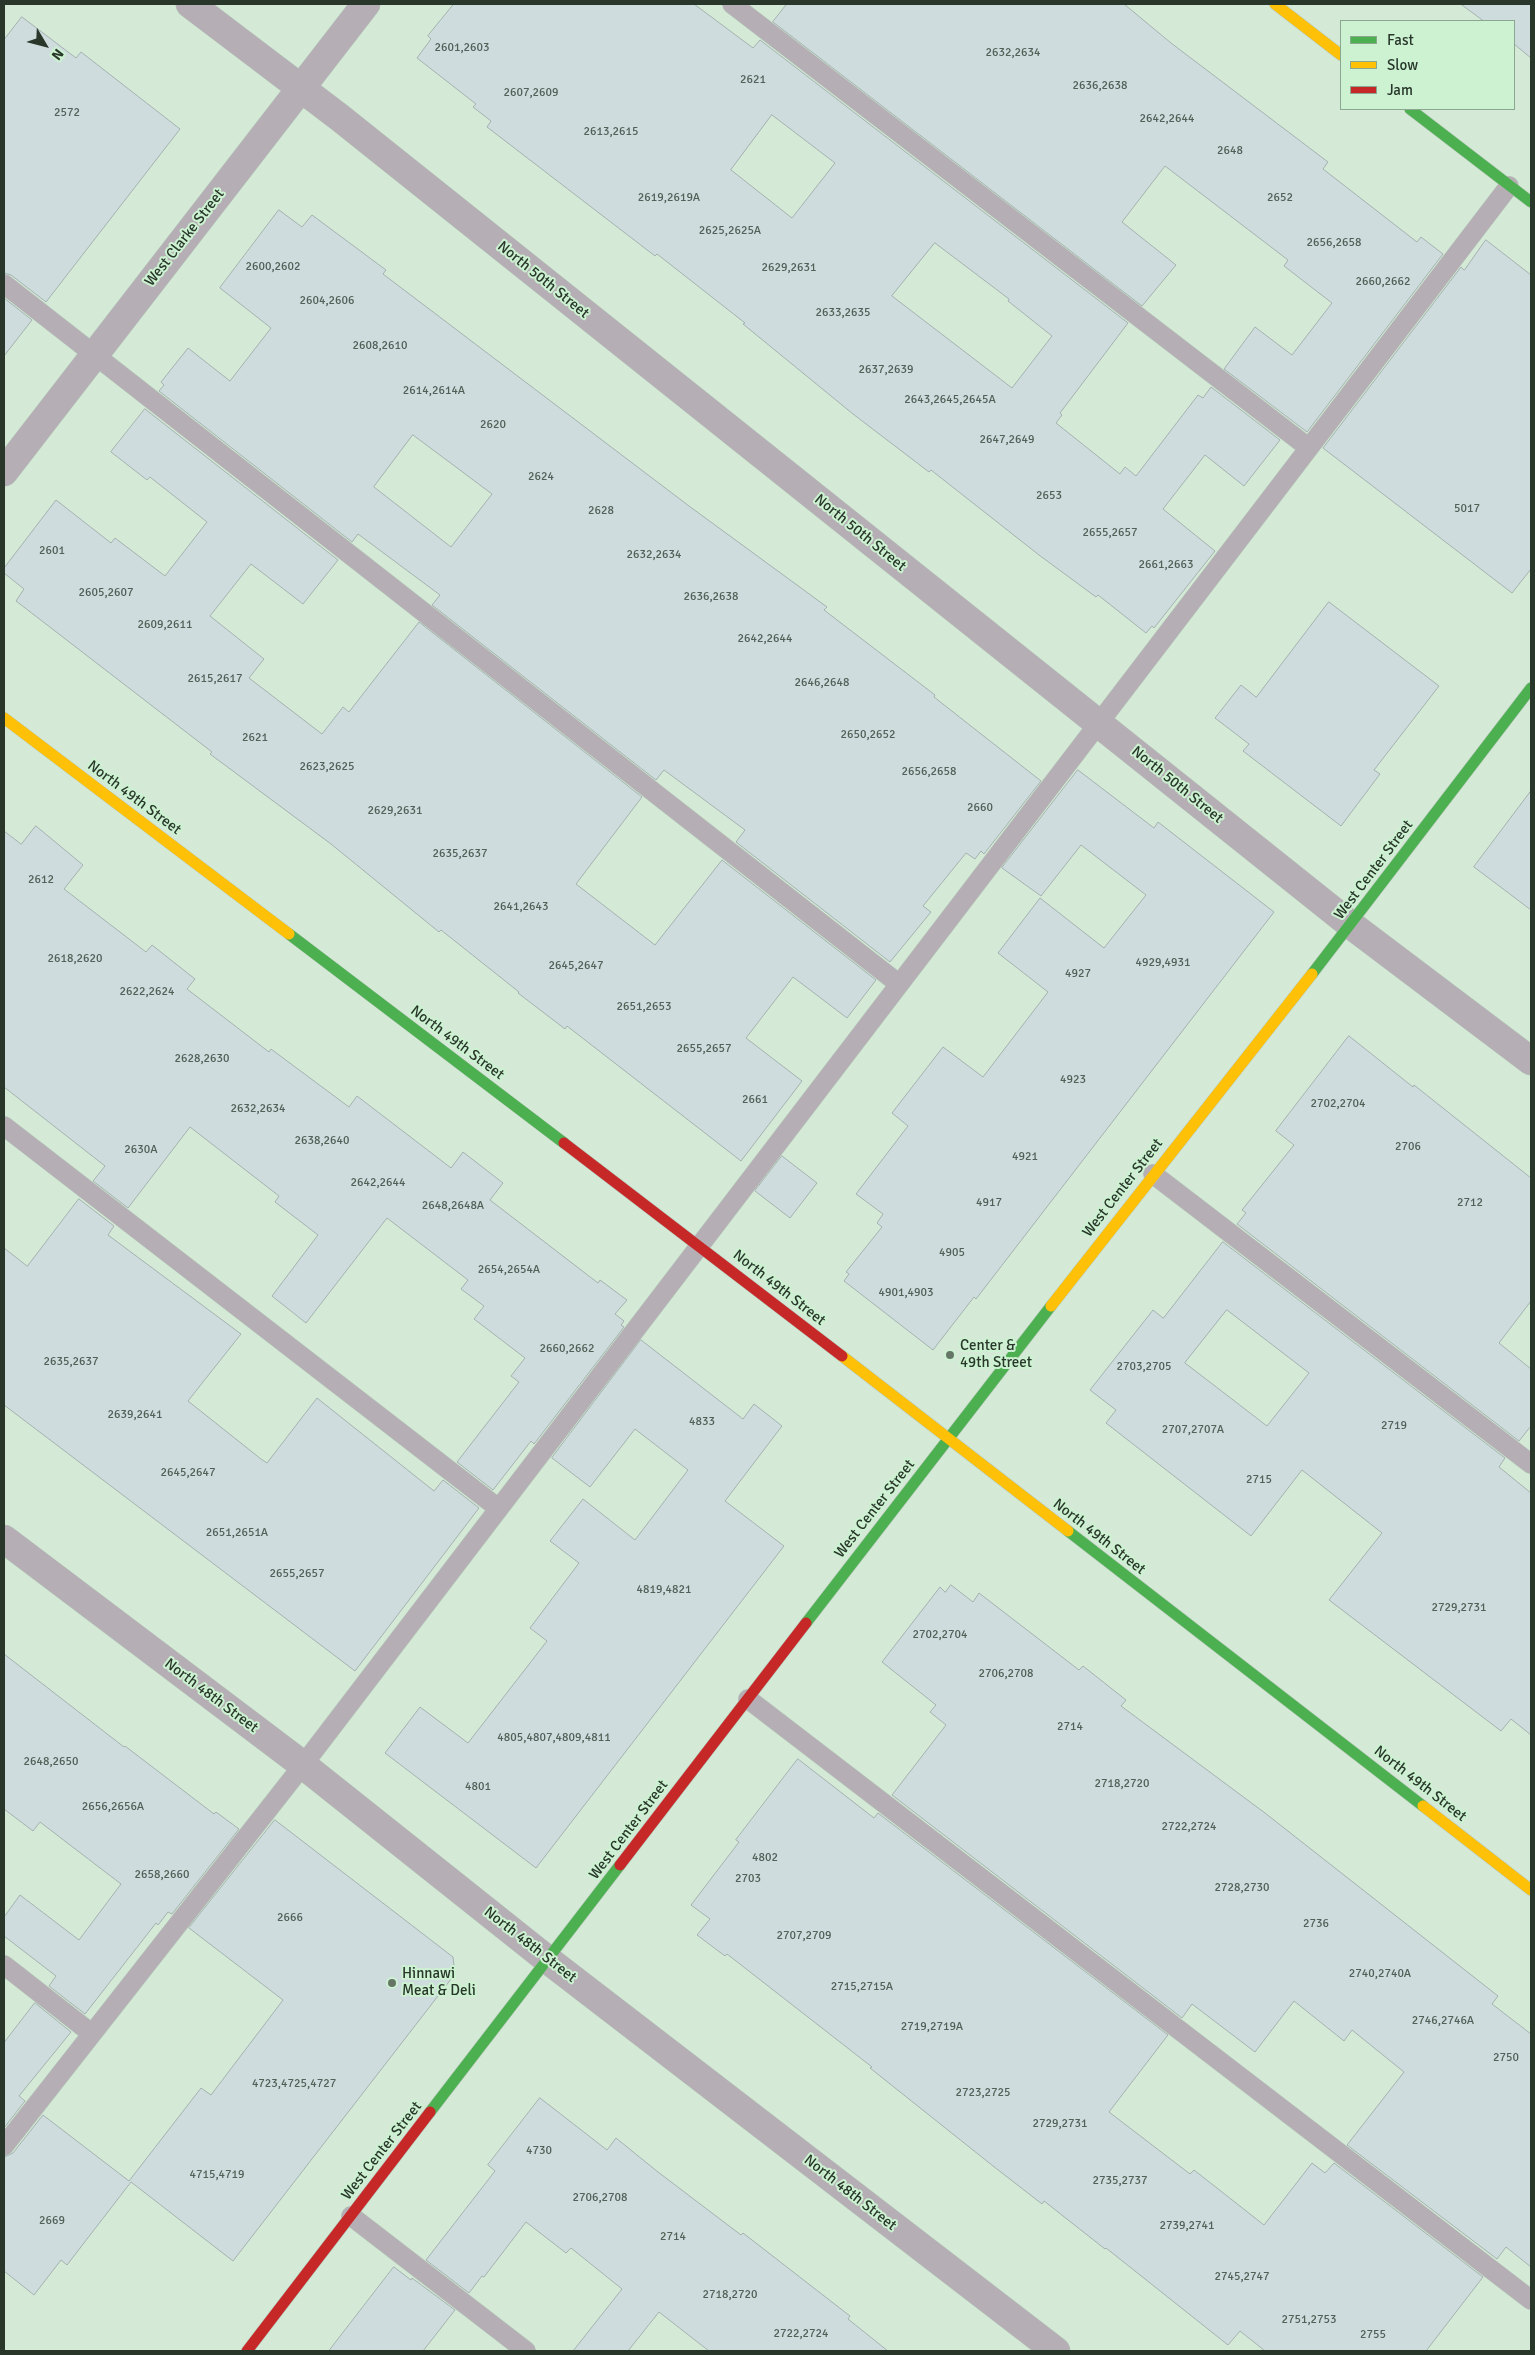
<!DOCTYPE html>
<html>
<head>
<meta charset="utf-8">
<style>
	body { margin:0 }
	#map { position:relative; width:1535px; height:2355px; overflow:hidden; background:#d4ead7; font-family:Signika,sans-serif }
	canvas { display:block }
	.frame { position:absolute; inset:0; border:5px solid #29372b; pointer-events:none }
	.legend { position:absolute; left:1340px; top:20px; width:175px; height:90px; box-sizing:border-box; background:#ccf2d1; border:1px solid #8ba78f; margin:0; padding:6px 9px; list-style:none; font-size:15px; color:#29372b }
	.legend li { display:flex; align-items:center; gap:10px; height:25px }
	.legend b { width:25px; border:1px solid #8ba78f }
	.north { position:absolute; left:20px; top:20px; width:50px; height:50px; -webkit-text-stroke:4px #ccf2d1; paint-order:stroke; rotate:127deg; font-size:14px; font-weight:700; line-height:20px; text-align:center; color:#29372b }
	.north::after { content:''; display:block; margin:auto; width:18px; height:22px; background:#29372b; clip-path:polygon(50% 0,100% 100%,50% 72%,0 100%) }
</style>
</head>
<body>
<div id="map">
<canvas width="1535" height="2355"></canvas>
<div class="frame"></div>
<ul class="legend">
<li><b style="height:6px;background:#4caf50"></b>Fast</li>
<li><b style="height:6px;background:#ffc107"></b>Slow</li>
<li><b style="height:6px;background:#c62828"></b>Jam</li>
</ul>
<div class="north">N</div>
</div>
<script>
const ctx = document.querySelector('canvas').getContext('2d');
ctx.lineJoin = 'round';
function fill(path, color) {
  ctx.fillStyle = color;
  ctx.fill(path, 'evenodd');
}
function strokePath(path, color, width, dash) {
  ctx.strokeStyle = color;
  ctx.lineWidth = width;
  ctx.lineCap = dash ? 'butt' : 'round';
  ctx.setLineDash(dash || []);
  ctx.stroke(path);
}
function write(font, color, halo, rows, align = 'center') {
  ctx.font = font + ' Signika,sans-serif';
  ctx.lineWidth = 4;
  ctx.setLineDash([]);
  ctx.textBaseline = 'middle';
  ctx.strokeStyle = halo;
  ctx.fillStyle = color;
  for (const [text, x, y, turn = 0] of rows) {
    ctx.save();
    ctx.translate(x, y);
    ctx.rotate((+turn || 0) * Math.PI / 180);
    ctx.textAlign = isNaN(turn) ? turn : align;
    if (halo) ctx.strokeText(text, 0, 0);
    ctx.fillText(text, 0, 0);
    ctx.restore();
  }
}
const building = new Path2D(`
	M454 4H694L753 48 760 40 1128 323 1060 413 1062 415 1056 423 1120 474 1125 467 1136 476 1198 395 1203 398 1211 387 1280 440 1244 486 1205 455 1163 509 1215 551 1154 628 1152 626 1146 633 1098 595 1096 597 1039 555 931 470 929 472 853 414 743 324 745 323 657 254 655 256 487 127 491 121 473 107 476 104 417 58 431 39 428 36ZM772 115 835 163 792 218 731 170ZM935 243 1009 299 1008 301 1052 336 1012 388 892 296Z
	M787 4H1124L1171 43 1328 162 1323 169 1417 242 1421 237 1443 254 1307 432 1224 369 1255 327 1292 355 1332 303 1284 266 1288 260 1165 166 1122 222 1176 265 1142 306 773 22Z
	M1461 4H1531V58L1514 44V21H1484Z
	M22 17 76 58 81 52 180 129 46 302 11 275 4 273V40Z
	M279 210 302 227 312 215 386 270 383 274 689 506 827 607 824 610 935 695 934 697 1041 781 984 854 981 851 975 859 966 853 923 906 931 912 890 962 736 842 745 830 664 770 656 780 432 605 440 595 358 534 352 542 159 391 164 385 161 382 188 348 230 381 271 328 220 288ZM413 435 492 494 451 547 374 487Z
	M1486 240 1531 275V569L1512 593 1323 448 1461 267 1464 270Z
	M4 298 32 320 4 356Z
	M145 409 338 560 303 604 251 564 210 616 264 659 249 678 322 734 343 707 349 712 419 622 642 797 576 884 655 945 722 860 876 980 847 1018 793 977 746 1038 802 1081 741 1161 567 1026 565 1029 518 993 519 992 441 930 439 932 331 844 210 754 212 752 16 601 24 589 4 573V568L56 500 111 543 115 538 165 576 207 522 150 477 147 480 111 452Z
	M1329 602 1439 686 1374 770 1380 774 1341 826 1243 751 1249 744 1215 718 1241 685 1256 697Z
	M1078 770 1154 828 1158 822 1274 912 976 1299 974 1297 933 1350 844 1281 849 1274 846 1272 882 1227 877 1223 883 1214 856 1194 908 1126 892 1113 943 1047 983 1077 1048 992 998 953 1040 898 1104 948 1146 895 1081 845 1041 896 1002 868Z
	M1531 791V910L1474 867Z
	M36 826 83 865 64 889 146 952 152 945 195 979 187 989 269 1052 271 1049 349 1107 357 1096 451 1168 463 1152 503 1183 490 1200 598 1283 600 1280 627 1300 615 1314 624 1321 621 1325 624 1327 534 1444 531 1441 493 1490 457 1462 519 1382 511 1376 525 1358 474 1319 484 1306 461 1289 468 1280 387 1218 306 1323 272 1296 318 1235 275 1202 279 1196 190 1127 128 1208 93 1181 105 1166 4 1087V831L21 844Z
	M1349 1036 1413 1087 1414 1085 1531 1178V1301L1499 1343 1531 1369V1426L1519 1441 1237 1224 1246 1213 1242 1210 1294 1145 1276 1131Z
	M782 1156 817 1183 790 1218 755 1191Z
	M79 1199 114 1226 108 1235 241 1334 188 1401 261 1459 267 1463 317 1398 434 1491 443 1480 479 1508 355 1671 4 1405V1248L27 1266Z
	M1223 1242 1505 1458 1499 1467 1531 1493V1735L1511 1719 1501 1731 1329 1600 1382 1533 1302 1470 1251 1536 1106 1423 1116 1410 1090 1390 1153 1310 1163 1318ZM1227 1310 1309 1373 1267 1426 1185 1363Z
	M641 1340 743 1419 754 1404 782 1426 725 1501 784 1546 536 1868 385 1753 420 1707 468 1743 547 1641 530 1628 579 1563 550 1541 583 1499 635 1540 688 1470 635 1429 590 1487 552 1458Z
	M951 1585 973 1602 979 1593 1079 1670 1083 1666 1126 1700 1121 1706 1265 1813 1498 1996 1492 2004 1531 2034V2267L1506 2247 1497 2259 1347 2145 1404 2072 1352 2030 1344 2041 1294 2001 1255 2052 1192 2004 1182 2018 892 1795 946 1725 930 1712 936 1705 882 1662 940 1587 945 1592Z
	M4 1654 124 1747 125 1746 214 1814 216 1812 239 1829 172 1914 168 1912 158 1925 156 1923 85 2014 49 1986 56 1976 4 1936V1917L20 1895 79 1940 121 1884 40 1822 33 1831 4 1809Z
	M798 1759 874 1818 878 1813 1168 2035 1109 2112 1190 2174 1194 2170 1264 2225 1312 2163 1325 2173 1334 2163 1483 2277 1426 2351H1265L1240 2331 1228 2345 1106 2248 1105 2249 1044 2201 1042 2204 993 2166 870 2068 872 2067 727 1954 725 1956 697 1935 710 1919 691 1905 739 1842 736 1840Z
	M275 1820 453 1957 455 1974 233 2261 131 2182 67 2265 61 2260 34 2295 4 2271V2157L13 2153 43 2115 129 2181 201 2088 211 2095 283 2000 189 1928Z
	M35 2003 71 2032 19 2096 25 2101 4 2128V2043Z
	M540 2098 607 2150 616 2138 658 2172 741 2235 743 2233 850 2316 848 2319 888 2351H709L659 2312 628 2351H573L622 2289 571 2248 566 2253 526 2222 484 2277 482 2276 469 2293 426 2260 495 2171 488 2165Z
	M394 2267 411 2280 412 2278 455 2310 423 2351H329Z`);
const lane = new Path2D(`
	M732 4 1309 448
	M4 284 899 984
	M4 1126 498 1508
	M1153 1174 1531 1464
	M748 1699 1531 2300
	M4 1965 91 2033
	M4 2146 303 1765 1509 186
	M351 2216 526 2351`);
const street = new Path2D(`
	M190 4 339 117 1351 925 1531 1061
	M4 472 366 4
	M4 1539 303 1765 548 1960 1056 2351`);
const fast = new Path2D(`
	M1410 109 1531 202
	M289 934 564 1143
	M1312 974 1531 688
	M1068 1531 1423 1806
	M806 1623 1051 1306
	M430 2112 620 1865`);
const slow = new Path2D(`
	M1275 4 1341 55
	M4 718 289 934
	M1051 1306 1312 974
	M842 1356 1068 1531
	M1423 1806 1531 1890`);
const jam = new Path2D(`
	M564 1143 842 1356
	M620 1865 806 1623
	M247 2351 430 2112`);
const markers = [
	[950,1355,5,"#657667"],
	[392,1983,5,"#657667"]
];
const numberNames = [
	["2601,2603",462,48],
	["2632,2634",1013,53],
	["2621",753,80],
	["2636,2638",1100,86],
	["2607,2609",531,93],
	["2572",67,113],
	["2642,2644",1167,119],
	["2613,2615",611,132],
	["2648",1230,151],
	["2619,2619A",669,198],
	["2652",1280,198],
	["2625,2625A",730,231],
	["2656,2658",1334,243],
	["2600,2602",273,267],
	["2629,2631",789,268],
	["2660,2662",1383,282],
	["2604,2606",327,301],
	["2633,2635",843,313],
	["2608,2610",380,346],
	["2637,2639",886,370],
	["2614,2614A",434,391],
	["2643,2645,2645A",950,400],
	["2620",493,425],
	["2647,2649",1007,440],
	["2624",541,477],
	["2653",1049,496],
	["5017",1467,509],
	["2628",601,511],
	["2655,2657",1110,533],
	["2601",52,551],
	["2632,2634",654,555],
	["2661,2663",1166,565],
	["2605,2607",106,593],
	["2636,2638",711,597],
	["2609,2611",165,625],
	["2642,2644",765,639],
	["2615,2617",215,679],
	["2646,2648",822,683],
	["2650,2652",868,735],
	["2621",255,738],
	["2623,2625",327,767],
	["2656,2658",929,772],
	["2660",980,808],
	["2629,2631",395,811],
	["2635,2637",460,854],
	["2612",41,880],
	["2641,2643",521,907],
	["2618,2620",75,959],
	["4929,4931",1163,963],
	["2645,2647",576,966],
	["4927",1078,974],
	["2622,2624",147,992],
	["2651,2653",644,1007],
	["2655,2657",704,1049],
	["2628,2630",202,1059],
	["4923",1073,1080],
	["2661",755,1100],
	["2702,2704",1338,1104],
	["2632,2634",258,1109],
	["2638,2640",322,1141],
	["2706",1408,1147],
	["2630A",141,1150],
	["4921",1025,1157],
	["2642,2644",378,1183],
	["4917",989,1203],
	["2712",1470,1203],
	["2648,2648A",453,1206],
	["4905",952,1253],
	["2654,2654A",509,1270],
	["4901,4903",906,1293],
	["2660,2662",567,1349],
	["2635,2637",71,1362],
	["2703,2705",1144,1367],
	["2639,2641",135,1415],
	["4833",702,1422],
	["2719",1394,1426],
	["2707,2707A",1193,1430],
	["2645,2647",188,1473],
	["2715",1259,1480],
	["2651,2651A",237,1533],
	["2655,2657",297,1574],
	["4819,4821",664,1590],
	["2729,2731",1459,1608],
	["2702,2704",940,1635],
	["2706,2708",1006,1674],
	["2714",1070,1727],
	["4805,4807,4809,4811",554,1738],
	["2648,2650",51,1762],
	["2718,2720",1122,1784],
	["4801",478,1787],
	["2656,2656A",113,1807],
	["2722,2724",1189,1827],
	["4802",765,1858],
	["2658,2660",162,1875],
	["2703",748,1879],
	["2728,2730",1242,1888],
	["2666",290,1918],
	["2736",1316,1924],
	["2707,2709",804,1936],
	["2740,2740A",1380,1974],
	["2715,2715A",862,1987],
	["2746,2746A",1443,2021],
	["2719,2719A",932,2027],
	["2750",1506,2058],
	["4723,4725,4727",294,2084],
	["2723,2725",983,2093],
	["2729,2731",1060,2124],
	["4730",539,2151],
	["4715,4719",217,2175],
	["2735,2737",1120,2181],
	["2706,2708",600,2198],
	["2669",52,2221],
	["2739,2741",1187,2226],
	["2714",673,2237],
	["2745,2747",1242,2277],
	["2718,2720",730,2295],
	["2751,2753",1309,2320],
	["2722,2724",801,2334],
	["2755",1373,2335]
];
const streetNames = [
	["West Clarke Street",185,238,-52],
	["North 50th Street",543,280,39],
	["North 50th Street",860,533,39],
	["North 50th Street",1177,785,39],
	["North 49th Street",134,798,37],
	["West Center Street",1374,870,-53],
	["North 49th Street",457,1043,37],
	["West Center Street",1123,1188,-52],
	["North 49th Street",779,1288,38],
	["West Center Street",875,1509,-52],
	["North 49th Street",1099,1537,38],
	["North 48th Street",211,1696,37],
	["North 49th Street",1420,1784,38],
	["West Center Street",629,1830,-53],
	["North 48th Street",530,1945,38],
	["West Center Street",382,2151,-52],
	["North 48th Street",850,2193,38]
];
const poiNames = [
	["Center &",960,1346],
	["49th Street",960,1363],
	["Hinnawi",402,1974],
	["Meat & Deli",402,1991]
];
fill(building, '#cedcdd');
strokePath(building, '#a4b1af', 1);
strokePath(lane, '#b7c8ba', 20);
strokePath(street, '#b7c8ba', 29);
strokePath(fast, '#b7c8ba', 12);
strokePath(slow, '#b7c8ba', 12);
strokePath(jam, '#b7c8ba', 12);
strokePath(lane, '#b5afb5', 19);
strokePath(street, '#b5afb5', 28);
strokePath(fast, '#4caf50', 11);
strokePath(slow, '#ffc107', 11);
strokePath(jam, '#c62828', 11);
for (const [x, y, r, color] of markers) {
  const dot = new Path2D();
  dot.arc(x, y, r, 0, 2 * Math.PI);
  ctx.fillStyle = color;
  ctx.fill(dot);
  strokePath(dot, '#ccf2d1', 2);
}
write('12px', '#526058', null, numberNames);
write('15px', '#29372b', '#ccf2d1', streetNames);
write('15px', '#29372b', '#ccf2d1', poiNames, 'left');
</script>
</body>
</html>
